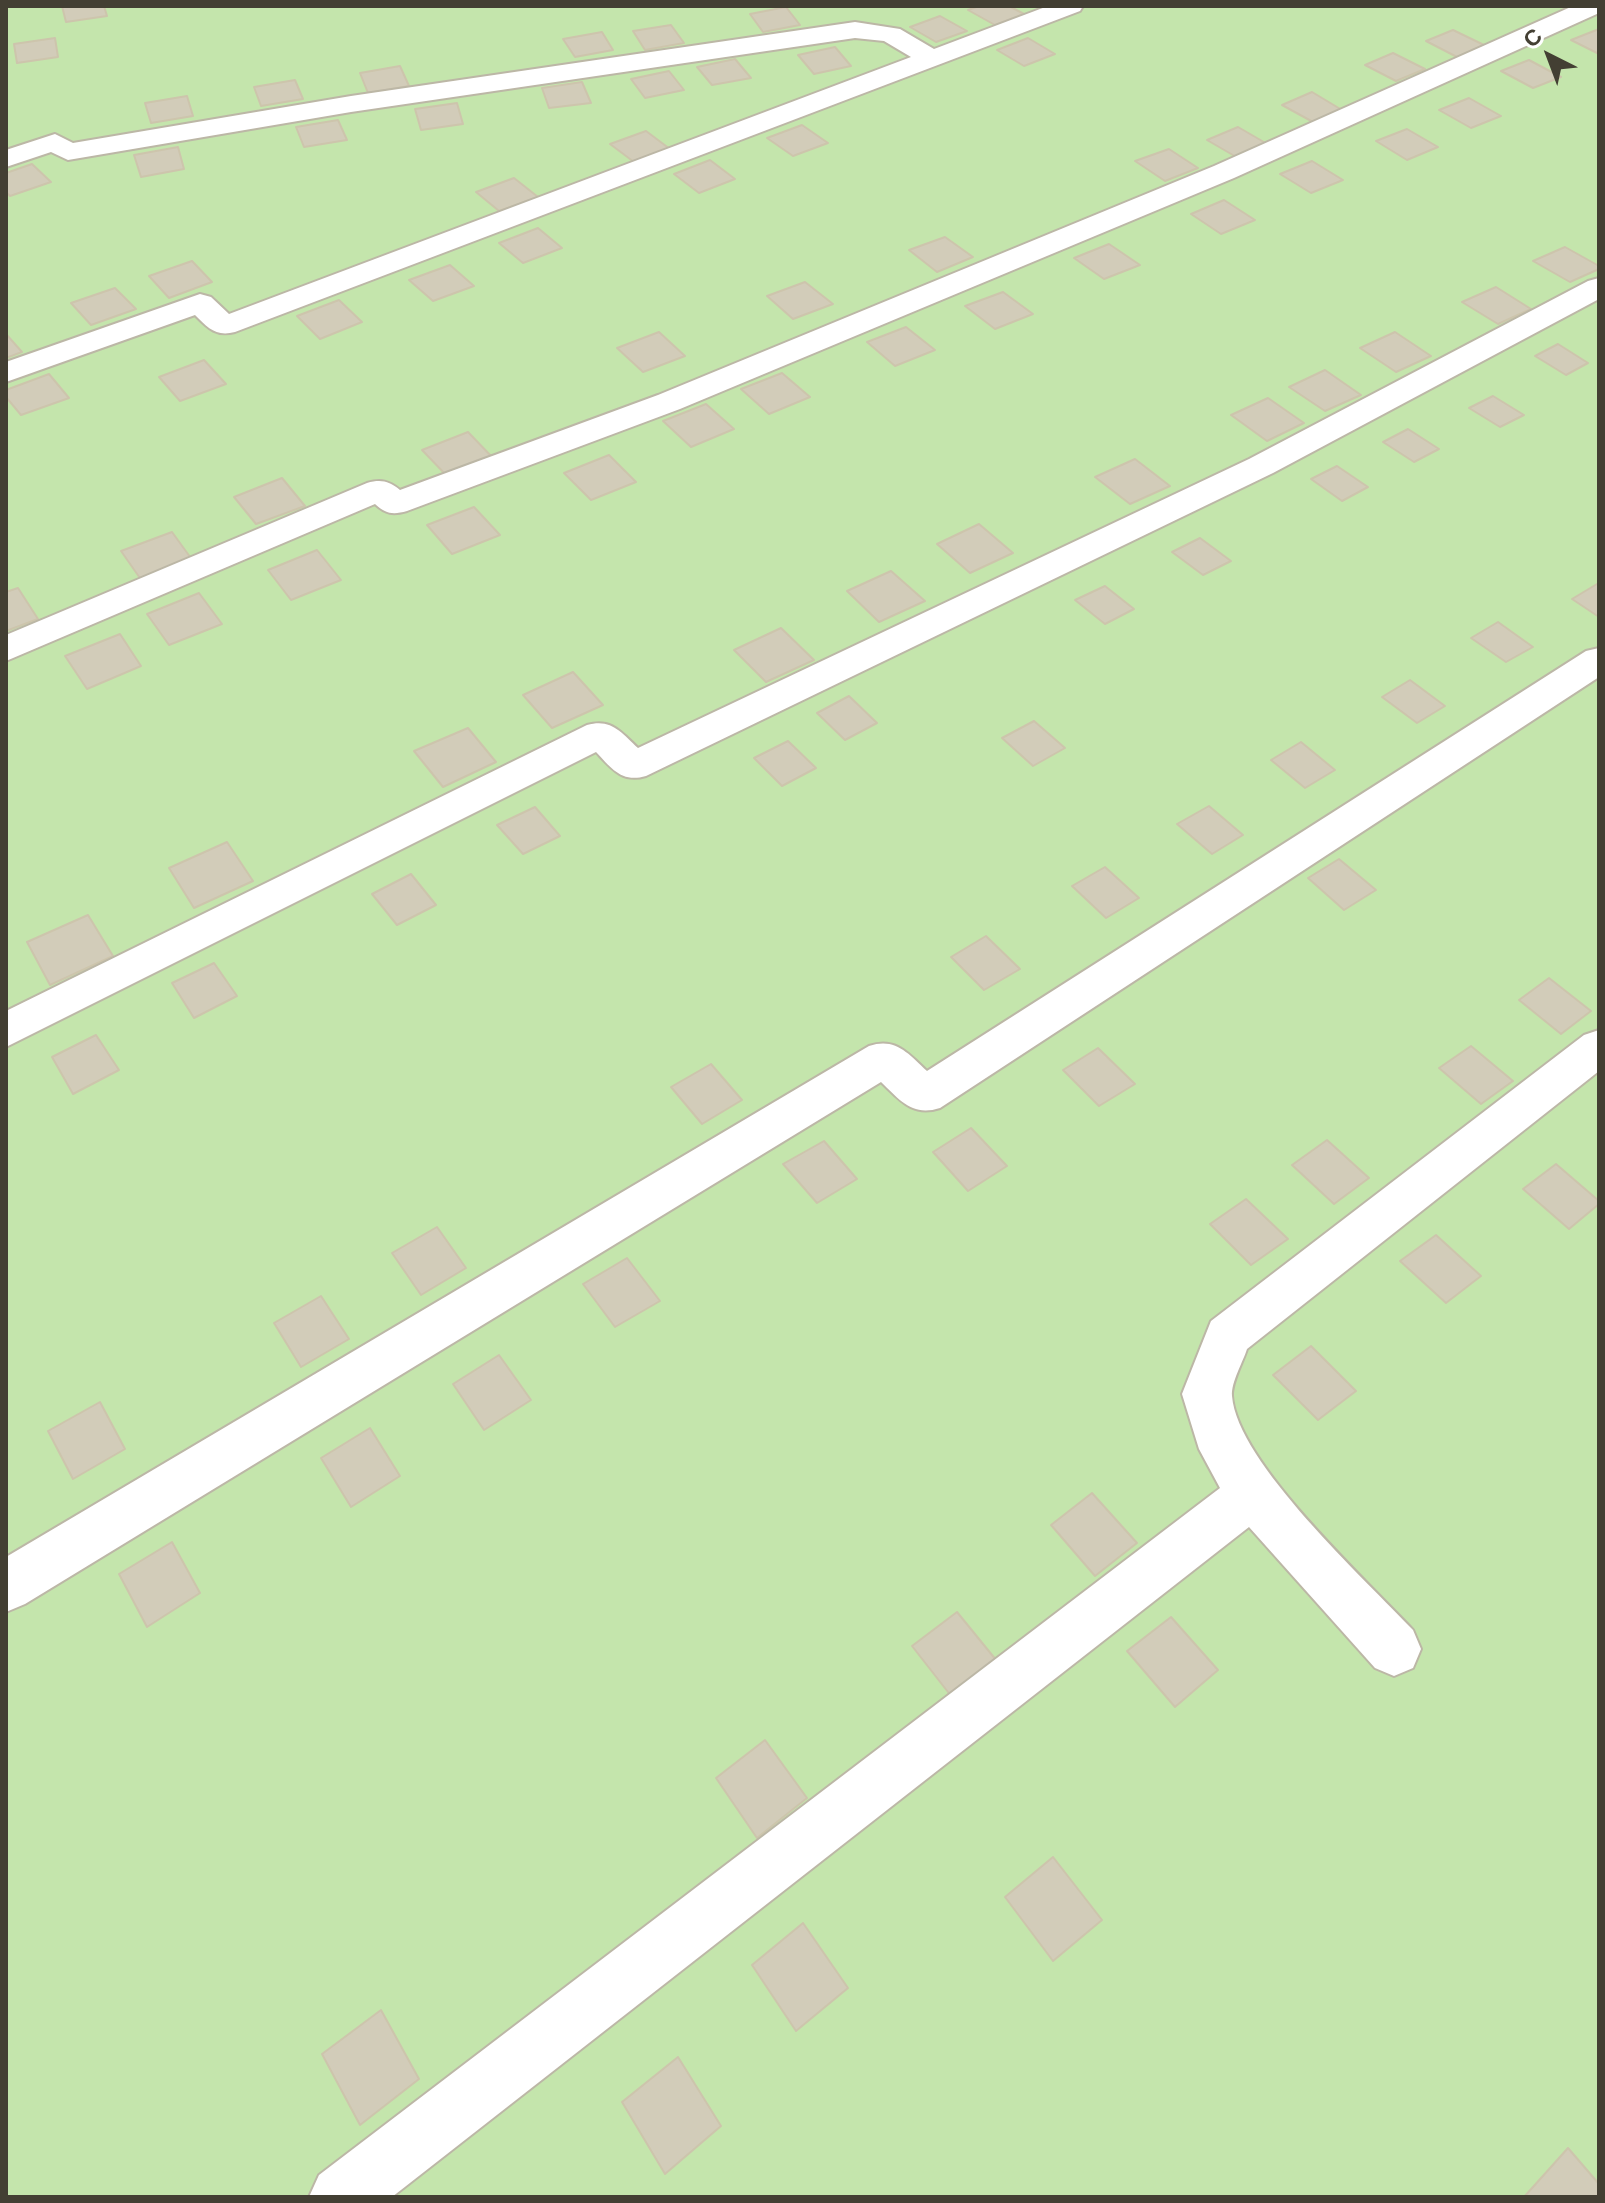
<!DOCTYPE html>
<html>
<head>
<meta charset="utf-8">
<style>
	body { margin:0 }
	#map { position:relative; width:1605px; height:2203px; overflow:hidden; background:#f1efe3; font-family:"DM Sans",sans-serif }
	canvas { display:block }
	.frame { position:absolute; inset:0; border:8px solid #433f33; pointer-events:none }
	.north { position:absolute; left:1509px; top:16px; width:80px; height:80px; -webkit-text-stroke:6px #fff; paint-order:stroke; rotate:318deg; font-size:22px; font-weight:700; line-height:32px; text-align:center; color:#433f33 }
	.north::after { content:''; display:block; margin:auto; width:28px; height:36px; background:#433f33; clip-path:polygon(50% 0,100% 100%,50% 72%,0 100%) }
</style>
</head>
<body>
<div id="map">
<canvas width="1605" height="2203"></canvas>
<div class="frame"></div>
<div class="north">С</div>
</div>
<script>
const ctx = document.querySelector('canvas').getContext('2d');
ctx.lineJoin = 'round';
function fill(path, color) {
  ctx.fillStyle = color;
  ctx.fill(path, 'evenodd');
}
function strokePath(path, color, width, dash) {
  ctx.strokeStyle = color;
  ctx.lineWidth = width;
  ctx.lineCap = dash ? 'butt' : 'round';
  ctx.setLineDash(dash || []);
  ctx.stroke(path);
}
const green = new Path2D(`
	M6 6H1599V2197H6Z`);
const building = new Path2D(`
	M62 6H104L107 16 66 22Z
	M979 6H1009L1024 14 995 25 968 10Z
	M786 7 800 25 763 32 750 14Z
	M940 16 967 31 936 42 910 27Z
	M671 25 684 43 645 50 633 31Z
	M1599 29V54L1571 40Z
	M1453 30 1484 45 1457 57 1426 41Z
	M602 32 613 50 575 57 563 39Z
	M55 38 58 57 17 63 14 44Z
	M1028 38 1055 54 1024 66 997 50Z
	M835 47 851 66 814 74 798 55Z
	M1393 53 1425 69 1396 81 1365 65Z
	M735 59 751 78 712 85 697 67Z
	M1529 60 1561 77 1533 88 1501 71Z
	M400 66 409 86 368 93 360 73Z
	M669 71 684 90 645 98 631 79Z
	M295 80 303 99 261 106 254 87Z
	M582 82 591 103 549 108 542 88Z
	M1312 92 1342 110 1313 122 1282 105Z
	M187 96 193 116 151 123 145 103Z
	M1469 98 1501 116 1471 128 1439 110Z
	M457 103 463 124 421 130 415 109Z
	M338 120 347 140 304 147 296 127Z
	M802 125 828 143 793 156 767 138Z
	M1238 127 1269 145 1238 158 1207 140Z
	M1407 129 1438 147 1407 160 1376 141Z
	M646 131 670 149 634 162 610 144Z
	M178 147 184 169 141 177 134 155Z
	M1169 149 1198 168 1165 181 1135 161Z
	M710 160 735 179 699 193 674 174Z
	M1312 161 1343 180 1311 193 1280 174Z
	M32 164 51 182 10 196 6 192V173Z
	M514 178 538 197 499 211 476 192Z
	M1224 200 1255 220 1221 234 1191 214Z
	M538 228 562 248 523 263 499 243Z
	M945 237 973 257 937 272 909 250Z
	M1109 244 1140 265 1104 279 1074 258Z
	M1565 247 1599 266V269L1570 282 1533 261Z
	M192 261 212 282 169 298 149 276Z
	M450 265 474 286 433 301 409 280Z
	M805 282 833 304 793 319 767 296Z
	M1496 287 1531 309 1498 324 1462 302Z
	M115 288 136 309 91 325 71 303Z
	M1003 292 1033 314 995 329 965 306Z
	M339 300 362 322 320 339 297 316Z
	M906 327 935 350 895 366 867 342Z
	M659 332 685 356 643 372 617 348Z
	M1395 332 1431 356 1396 372 1360 348Z
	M6 334 22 352 6 358Z
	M1558 344 1588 363 1566 375 1535 356Z
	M204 360 226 384 180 401 159 377Z
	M1325 370 1361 395 1325 411 1289 387Z
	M782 373 810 397 769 414 741 389Z
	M49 374 69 398 21 415 6 397V390Z
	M1493 396 1524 415 1500 427 1469 408Z
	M1268 398 1304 423 1267 441 1231 415Z
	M706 404 734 429 691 447 663 421Z
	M1408 429 1439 449 1414 462 1383 442Z
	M468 432 493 458 447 476 422 450Z
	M609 455 636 482 591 500 564 473Z
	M1135 459 1170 486 1130 504 1095 477Z
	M1337 466 1368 487 1342 501 1311 479Z
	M282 478 305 506 256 524 234 497Z
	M474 507 500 535 452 554 427 525Z
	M979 524 1013 553 970 573 937 544Z
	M172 532 193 561 142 581 121 551Z
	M1200 538 1231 561 1203 575 1172 552Z
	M317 550 341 580 291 600 268 570Z
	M891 571 925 601 879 622 847 591Z
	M1597 584 1599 585V617L1572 599Z
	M1105 586 1134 609 1105 624 1075 600Z
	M18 588 38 619 6 631V592Z
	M199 593 222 624 169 645 147 614Z
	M1498 622 1533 647 1506 662 1471 638Z
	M781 628 814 660 766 682 734 650Z
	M120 634 141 666 87 689 65 656Z
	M573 672 603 705 552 728 523 695Z
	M1410 680 1445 706 1417 723 1382 697Z
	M849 696 877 723 845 740 817 713Z
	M1034 721 1065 748 1033 766 1002 738Z
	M468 728 496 762 443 787 414 751Z
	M788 741 816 768 782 786 754 758Z
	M1301 742 1335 770 1305 788 1271 760Z
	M1209 806 1243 835 1212 854 1177 824Z
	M535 807 560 836 523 854 497 825Z
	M227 842 253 881 194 908 169 868Z
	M1339 859 1376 890 1344 910 1308 878Z
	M1105 867 1139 898 1106 918 1072 886Z
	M411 874 436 905 397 925 372 894Z
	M88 915 113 956 50 985 27 942Z
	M986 936 1020 969 984 990 951 957Z
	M214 963 237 996 194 1018 172 983Z
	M1549 978 1591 1011 1561 1034 1519 1000Z
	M96 1035 119 1070 73 1094 52 1057Z
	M1471 1046 1513 1081 1481 1104 1439 1068Z
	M1098 1048 1135 1084 1099 1106 1063 1070Z
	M711 1064 742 1100 702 1124 671 1087Z
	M971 1128 1007 1166 968 1191 933 1152Z
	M1327 1140 1369 1178 1334 1204 1292 1165Z
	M824 1141 857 1179 817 1203 783 1164Z
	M1556 1164 1599 1201V1204L1569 1229 1523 1189Z
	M1246 1199 1288 1239 1251 1265 1210 1224Z
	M437 1227 466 1268 421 1295 392 1253Z
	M1436 1235 1481 1276 1446 1303 1400 1261Z
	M627 1258 660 1301 615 1327 583 1284Z
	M321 1296 349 1339 301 1367 274 1323Z
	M1311 1346 1356 1391 1318 1420 1273 1375Z
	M499 1355 531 1400 484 1430 453 1384Z
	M100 1402 125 1449 73 1479 48 1431Z
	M370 1428 400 1476 351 1507 321 1458Z
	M1092 1493 1137 1543 1095 1576 1051 1525Z
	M172 1542 200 1593 147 1627 119 1574Z
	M957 1612 1001 1666 955 1701 912 1646Z
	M1171 1617 1218 1670 1175 1707 1127 1651Z
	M765 1740 807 1798 757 1838 716 1778Z
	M1053 1857 1102 1920 1053 1961 1005 1897Z
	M803 1923 848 1988 796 2031 752 1965Z
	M381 2010 419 2079 360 2125 322 2054Z
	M678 2057 721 2126 665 2174 622 2102Z
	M1568 2148 1599 2184V2197H1524Z`);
const minor = new Path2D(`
	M1048 6H1083L1080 11 235 332C216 337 208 328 195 315L6 382V362L200 294 211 297 229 314 911 57 884 41 855 38 351 112 68 160 51 152 6 167V150L55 134 73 143 351 96 855 22 900 29 934 49Z
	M1573 6H1599V13L1234 178 680 409 407 511C393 515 386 514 375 504L6 661V635L367 483C381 479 389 481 400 490L658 395 1214 166Z
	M1599 278V299L1273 473 646 776C622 783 612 769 596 752L6 1047V1011L587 725C611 718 621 732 638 748L1249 459 1588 281Z
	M1599 648V677L940 1108C912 1117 900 1100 881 1082L25 1604 6 1612V1557L869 1046C895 1037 908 1053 927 1071L1586 651Z
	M1599 1030V1071L1247 1349C1243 1362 1231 1382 1232 1396 1237 1462 1365 1579 1413 1630L1421 1649 1413 1668 1394 1676 1375 1668 1249 1527 392 2197H309L319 2175 1220 1488 1199 1449 1182 1394 1211 1321 1584 1035Z`);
fill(green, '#c4e5ac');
fill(building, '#d2ccb9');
strokePath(building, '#cdc5ac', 2);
strokePath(minor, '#bcb7a6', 4);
fill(minor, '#fff');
</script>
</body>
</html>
